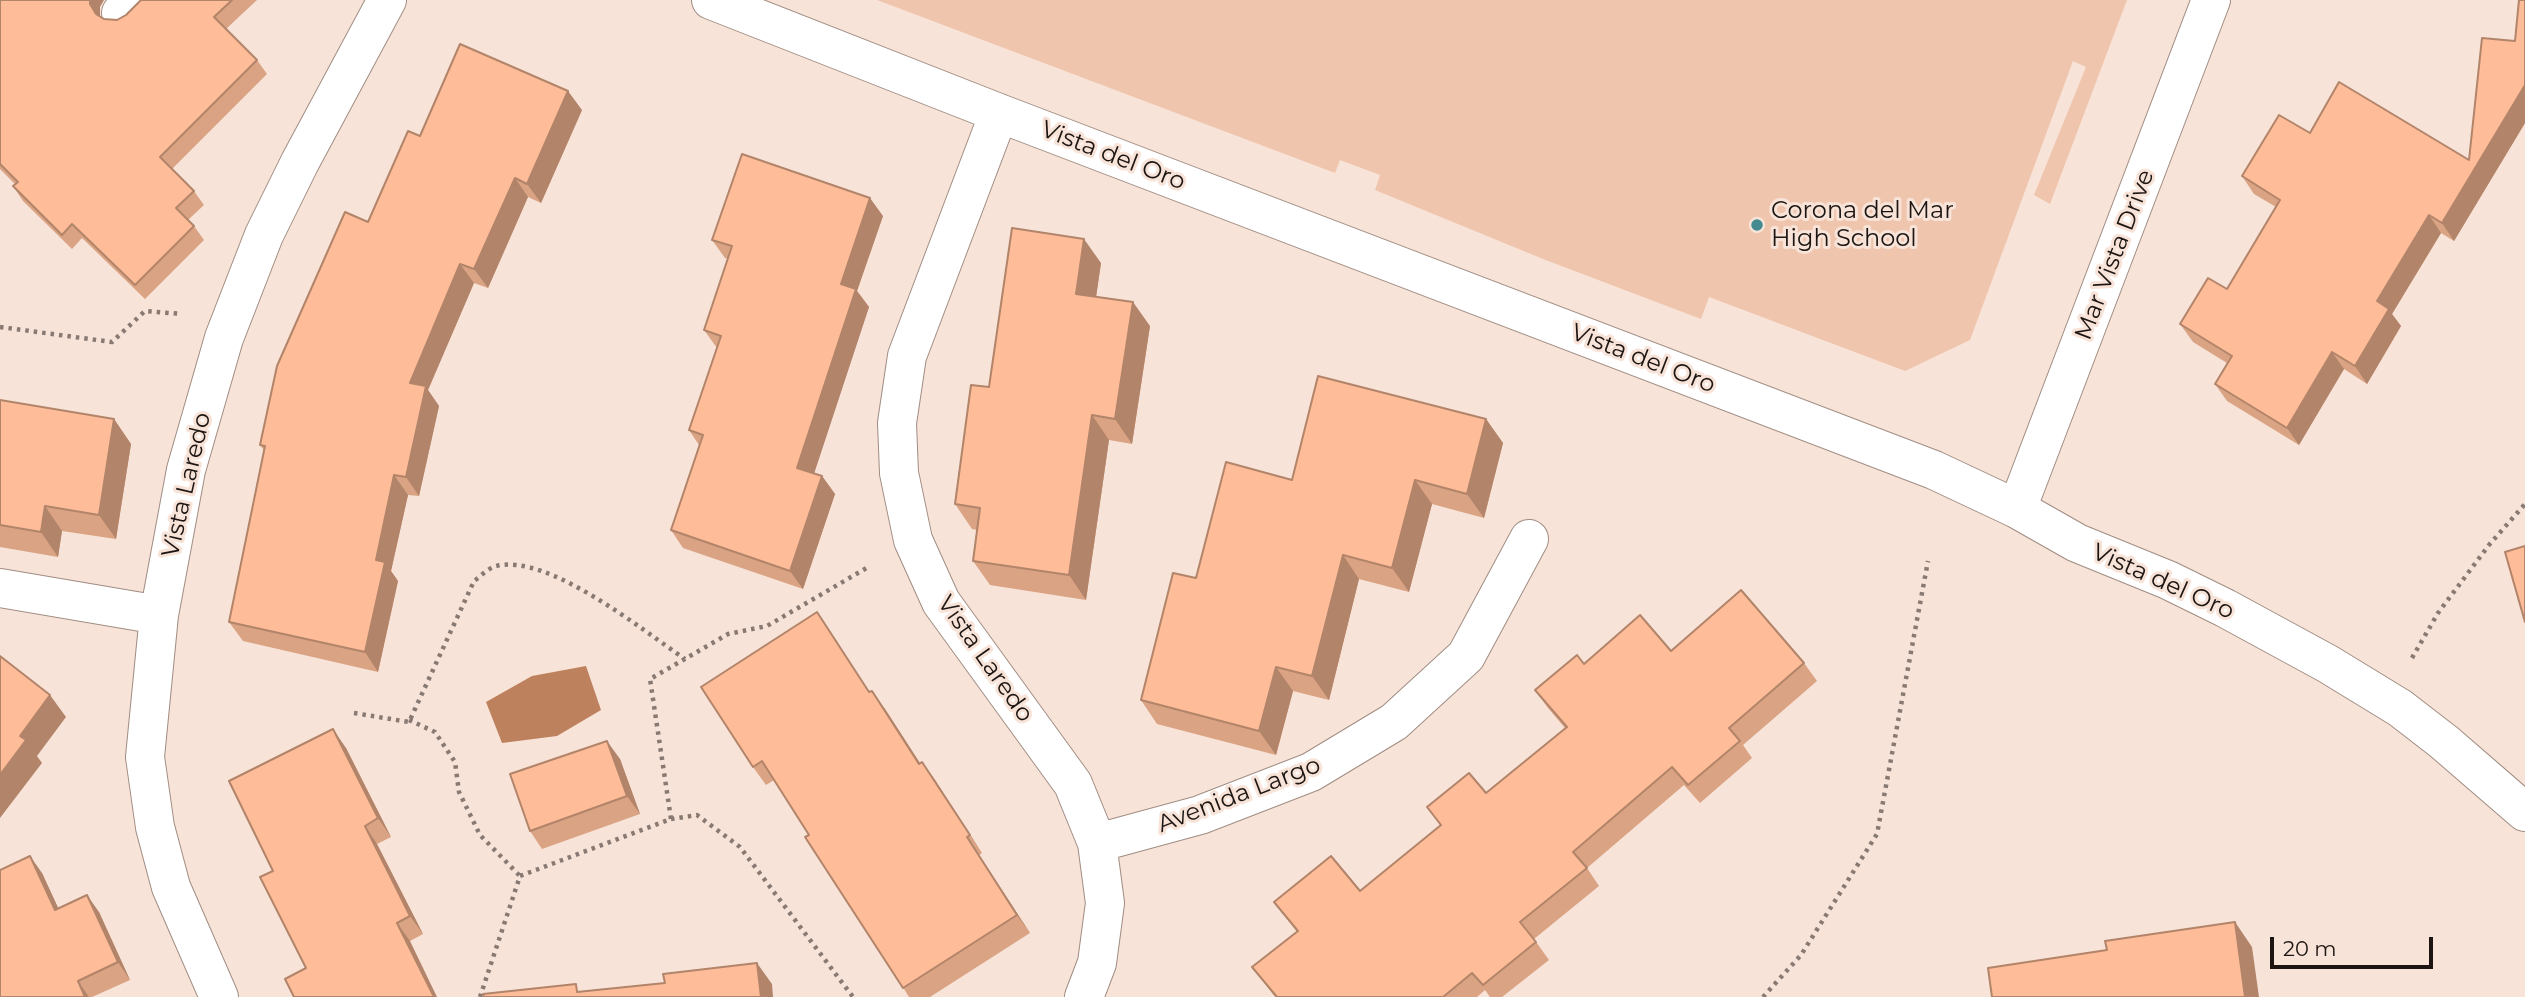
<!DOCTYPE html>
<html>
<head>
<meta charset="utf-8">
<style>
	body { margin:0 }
	#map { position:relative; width:2525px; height:997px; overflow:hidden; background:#f8e3d8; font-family:Montserrat,sans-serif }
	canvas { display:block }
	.scale { position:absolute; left:2270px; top:937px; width:163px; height:32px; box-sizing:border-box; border:4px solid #1c1512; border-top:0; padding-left:9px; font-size:21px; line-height:24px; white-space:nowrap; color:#1c1512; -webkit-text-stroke:5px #f8e3d8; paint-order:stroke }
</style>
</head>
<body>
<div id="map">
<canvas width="2525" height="997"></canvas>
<div class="scale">20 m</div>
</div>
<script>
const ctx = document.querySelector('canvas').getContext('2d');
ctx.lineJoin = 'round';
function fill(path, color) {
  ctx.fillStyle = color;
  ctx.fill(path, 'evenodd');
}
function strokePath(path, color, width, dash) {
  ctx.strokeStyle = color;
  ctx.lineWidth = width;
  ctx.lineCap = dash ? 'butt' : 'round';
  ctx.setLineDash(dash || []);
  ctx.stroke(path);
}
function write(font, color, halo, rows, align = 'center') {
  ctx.font = font + ' Montserrat,sans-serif';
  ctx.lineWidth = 6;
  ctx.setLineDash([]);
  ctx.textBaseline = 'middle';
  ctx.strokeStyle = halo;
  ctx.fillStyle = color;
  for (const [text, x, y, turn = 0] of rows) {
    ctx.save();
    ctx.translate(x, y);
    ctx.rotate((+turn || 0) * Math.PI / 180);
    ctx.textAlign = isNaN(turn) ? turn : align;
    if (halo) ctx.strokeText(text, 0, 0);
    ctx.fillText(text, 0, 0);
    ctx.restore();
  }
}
const green = new Path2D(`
	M877 0H2127L2050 204 2034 195 2086 67 2073 61 1970 340 1905 371 1709 297 1701 319 1543 259 1375 190 1380 175 1340 160 1335 173Z`);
const water = new Path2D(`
	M586 666 601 710 557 736 502 743 486 702 532 676Z`);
const path = new Path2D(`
	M0 327 112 342 145 311 182 314
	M2412 658 2438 613 2489 545 2525 504
	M354 713 409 722 474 581C480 577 488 568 496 566 548 553 642 630 685 659
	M409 720 435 732 455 762 459 792 480 835 520 876
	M671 819 697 815 740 847 853 997
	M480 997 520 876 671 819 650 679 728 634 767 626 870 566
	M1763 997 1801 955 1877 834 1928 561`);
const minor = new Path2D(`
	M711 0 999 113 1934 470 2017 509 2077 543 2168 580 2225 608 2328 664 2400 708 2444 742 2525 812
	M121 13 135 0
	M999 113 907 356 897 423 899 473 913 540 941 602 1073 784 1097 843 1105 903 1097 963 1084 997
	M2017 509 2211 0
	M0 588 159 615
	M1097 843 1200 815 1311 772 1394 722 1466 656 1529 539
	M219 997 171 887 155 827 145 757 159 615 186 470 224 338 264 235 300 162 387 0`);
const wall = new Path2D(`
	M0 0 100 7V17L104 19 117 20 126 15 141 0H257L226 29 257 60 267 74 172 169 194 191 204 205 188 220 194 226 204 240 145 299 82 238 72 249 23 201 13 186 15 184 0 169Z
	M2525 0V123L2454 241 2441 233 2392 314 2401 326 2367 384 2344 369 2299 445 2227 401 2215 384 2227 363 2193 342 2180 324 2227 289 2276 207 2254 194 2242 176 2310 133 2469 160 2515 41Z
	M582 110 541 203 528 197 488 288 474 283 428 390 439 406 419 496 408 495 391 571 398 581 378 672 243 641 229 622 264 450 260 445 368 222 420 136Z
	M883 216 857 291 869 307 814 473 822 476 835 494 803 589 683 548 671 530 699 445 689 430 717 348 704 330 728 259 725 258 712 240Z
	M1101 263 1096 297 1150 326 1132 444 1109 440 1086 600 990 585 973 561 977 530 972 529 955 504 989 387Z
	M0 400 114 419 131 444 116 539 62 531 58 557 0 547Z
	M1486 419 1503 443 1484 518 1432 504 1409 592 1359 579 1329 700 1293 691 1276 755 1157 724 1141 700 1196 578 1292 480Z
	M830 631 869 692 885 709 920 763 935 780 982 853 979 855 1030 933 930 997H909L809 835 774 780 766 785 753 767Z
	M1671 651 1804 663 1817 681 1743 745 1752 758 1700 803 1684 785 1587 868 1599 886 1534 939 1549 960 1502 997H1490L1485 990 1477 997H1275L1252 967 1297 932 1274 902 1360 891 1440 825 1427 807 1486 793 1565 728 1548 708 1535 690 1584 664Z
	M346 748 391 837 377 844 423 934 410 941 306 968Z
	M620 759 640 814 542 849 530 831Z
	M42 873 58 908 99 912 130 980 92 997H0Z`);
const shadedWall = new Path2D(`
	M90 0H104L100 7V19L96 14 90 4Z
	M2525 85V123L2454 241 2442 223Z
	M568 91 582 110 541 203 527 184Z
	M515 178 528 197 488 288 474 269Z
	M870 198 883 216 857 291 869 307 810 486 797 468 841 284Z
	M2429 215 2441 233 2392 314 2401 326 2367 384 2355 366 2377 301Z
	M1084 239 1101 263 1093 318 1076 294Z
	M460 264 474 283 428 390 439 406 419 496 406 477 410 383Z
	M1133 302 1150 326 1132 444 1115 419Z
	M2332 352 2344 369 2299 445 2287 428Z
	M1092 415 1109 440 1086 600 1069 575Z
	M114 419 131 444 116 539 99 515Z
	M1486 419 1503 443 1484 518 1467 494Z
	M394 475 408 495 391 571 398 581 378 672 365 652 376 560Z
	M822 476 835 494 803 589 790 571Z
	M1415 480 1432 504 1409 592 1392 568Z
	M45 506 62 531 58 557 41 532Z
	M1343 555 1359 579 1329 700 1312 676Z
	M1276 667 1293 691 1276 755 1259 731Z
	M872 691 885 709 932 782 919 764Z
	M50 695 66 717 37 756 42 763 0 818V775L20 736Z
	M333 729 346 748 391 837 378 818Z
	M607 741 620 759 640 814 627 796Z
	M922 762 935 780 982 853 970 835Z
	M365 826 377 844 423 934 410 916Z
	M967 837 979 855 1030 933 1017 915Z
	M30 856 42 873 67 927 55 910Z
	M87 895 99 912 130 980 118 962Z
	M2235 922 2252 947 2259 997H2245Z
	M397 923 410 941 437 997H434Z
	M757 963 772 984 773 997H761Z
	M78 981 89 997H85Z`);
const building = new Path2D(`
	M0 0H90V4L96 14 104 19 117 20 126 15 141 0H232L214 17 257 60 160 157 194 191 176 208 194 226 135 285 72 224 62 235 13 186 18 182 0 164Z
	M2519 0H2525V85L2442 223 2429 215 2377 301 2389 309 2355 366 2332 352 2287 428 2215 384 2232 356 2180 324 2208 278 2227 289 2280 200 2242 176 2279 115 2310 133 2339 82 2469 160 2482 38 2515 41Z
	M460 44 568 91 527 184 515 178 474 269 460 264 410 383 426 386 406 477 394 475 376 560 385 562 365 652 229 622 265 446 260 445 277 366 345 212 368 222 408 131 420 136Z
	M742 154 870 198 841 284 856 289 797 468 822 476 790 571 671 530 703 435 689 430 721 336 704 330 732 246 712 240Z
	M1012 228 1084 239 1076 294 1133 302 1115 419 1092 415 1069 575 973 561 980 508 955 504 971 385 989 387Z
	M1318 376 1486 419 1467 494 1415 480 1392 568 1343 555 1312 676 1276 667 1259 731 1141 700 1173 573 1196 578 1226 462 1292 480Z
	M0 400 114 419 99 515 45 506 41 532 0 525Z
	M2525 546V622L2505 552Z
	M1741 590 1804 663 1729 728 1740 741 1688 785 1672 767 1573 852 1587 868 1520 922 1536 942 1483 985 1472 973 1443 997H1277L1252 967 1298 931 1274 902 1331 856 1360 891 1441 825 1427 807 1469 773 1486 793 1567 727 1535 690 1577 655 1584 664 1640 615 1671 651Z
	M817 612 869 692 872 691 919 764 922 762 970 835 967 837 1017 915 903 988 805 837 809 835 762 761 753 767 701 687Z
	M0 656 50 695 20 736 26 740 0 775Z
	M333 729 378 818 365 826 410 916 397 923 434 997H294L285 979 306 968 260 877 273 871 229 781Z
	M607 741 627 796 530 831 510 774Z
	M30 856 55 910 87 895 118 962 78 981 85 997H0V870Z
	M2235 922 2245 997H1992L1988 968 2107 950 2105 941Z
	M757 963 761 997H484L483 994 576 984 577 992 665 983 663 974Z`);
const markers = [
	[1757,225,7,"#438b91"]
];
const streetNames = [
	["Vista del Oro",1113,156,21],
	["Mar Vista Drive",2115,255,-69],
	["Vista del Oro",1643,359,21],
	["Vista Laredo",187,485,-77],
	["Vista del Oro",2163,582,24],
	["Vista Laredo",985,659,55],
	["Avenida Largo",1239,795,-21]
];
const poiNames = [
	["Corona del Mar",1771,211],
	["High School",1771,239]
];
fill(green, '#f0c5ad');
fill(water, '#be815e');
strokePath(minor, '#a08d83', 40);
strokePath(path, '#887a73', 4.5, [3.5, 5]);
strokePath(minor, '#fff', 38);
fill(wall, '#daa383');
fill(shadedWall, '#b2846a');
fill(building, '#febd98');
strokePath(building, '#b2846a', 2);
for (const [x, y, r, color] of markers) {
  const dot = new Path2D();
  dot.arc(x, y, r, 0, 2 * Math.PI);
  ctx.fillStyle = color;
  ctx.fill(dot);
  strokePath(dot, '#f8e3d8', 2.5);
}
write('24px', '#1c1512', '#f8e3d8', streetNames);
write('24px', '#1c1512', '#f8e3d8', poiNames, 'left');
</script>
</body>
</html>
